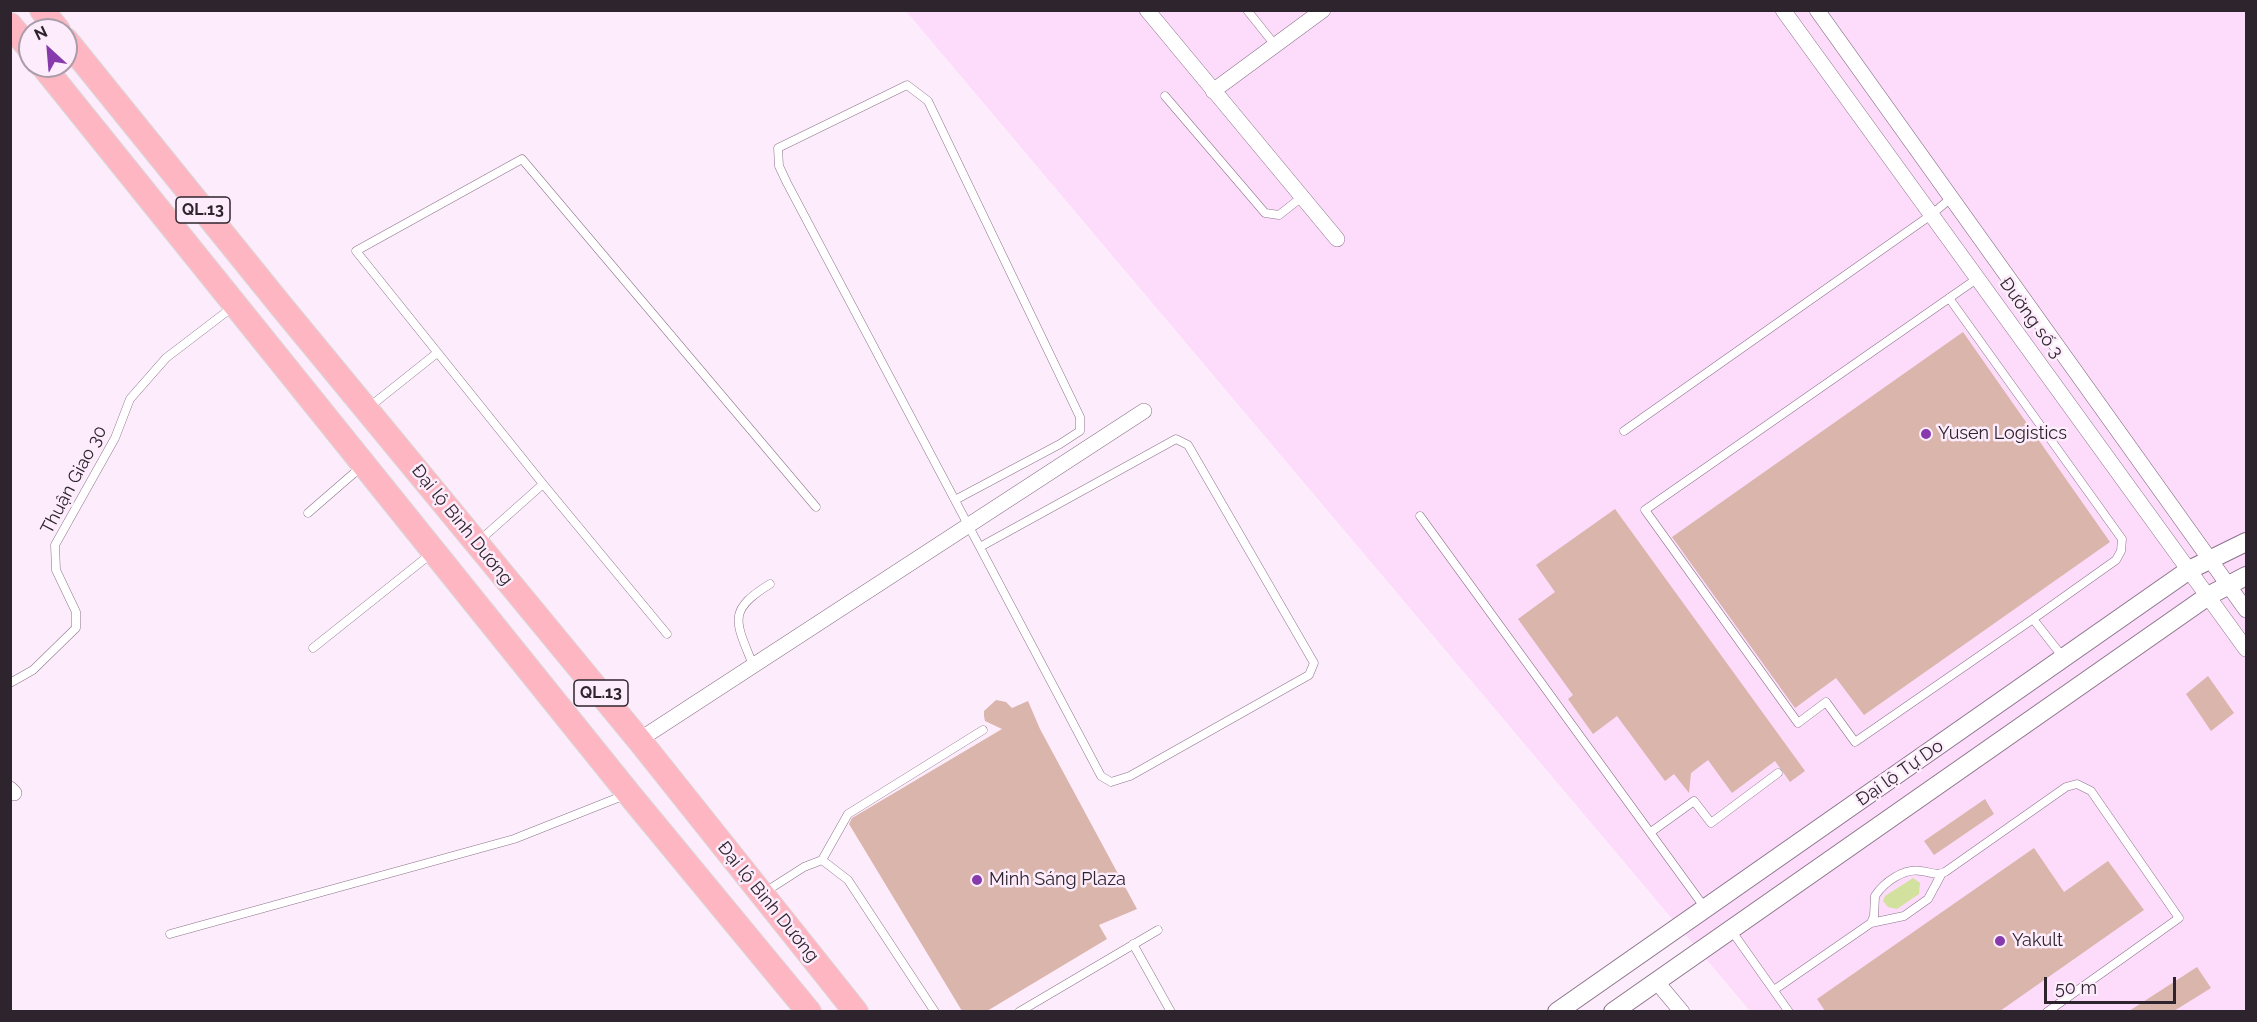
<!DOCTYPE html>
<html>
<head>
<meta charset="utf-8">
<style>
	body { margin:0 }
	#map { position:relative; width:2257px; height:1022px; overflow:hidden; background:#fdecfc; font-family:Raleway,sans-serif }
	canvas { display:block }
	.frame { position:absolute; inset:0; border:12px solid #2e242d; pointer-events:none }
	.north { position:absolute; left:18px; top:18px; width:60px; height:60px; box-sizing:border-box; background:#fdecfc; border:2px solid #aa9ca9; border-radius:50%; rotate:334deg; font-size:16px; font-weight:700; line-height:24px; text-align:center; color:#2e242d }
	.north::after { content:''; display:block; margin:auto; width:21px; height:27px; background:#873aab; clip-path:polygon(50% 0,100% 100%,50% 72%,0 100%) }
	.scale { position:absolute; left:2044px; top:977px; width:132px; height:27px; box-sizing:border-box; border:3px solid #2e242d; border-top:0; padding-left:8px; font-size:18px; line-height:21px; white-space:nowrap; color:#2e242d; -webkit-text-stroke:4px #fdecfc; paint-order:stroke }
</style>
</head>
<body>
<div id="map">
<canvas width="2257" height="1022"></canvas>
<div class="frame"></div>
<div class="north">N</div>
<div class="scale">50 m</div>
</div>
<script>
const ctx = document.querySelector('canvas').getContext('2d');
ctx.lineJoin = 'round';
function fill(path, color) {
  ctx.fillStyle = color;
  ctx.fill(path, 'evenodd');
}
function strokePath(path, color, width, dash) {
  ctx.strokeStyle = color;
  ctx.lineWidth = width;
  ctx.lineCap = dash ? 'butt' : 'round';
  ctx.setLineDash(dash || []);
  ctx.stroke(path);
}
function write(font, color, halo, rows, align = 'center') {
  ctx.font = font + ' Raleway,sans-serif';
  ctx.lineWidth = 5;
  ctx.setLineDash([]);
  ctx.textBaseline = 'middle';
  ctx.strokeStyle = halo;
  ctx.fillStyle = color;
  for (const [text, x, y, turn = 0] of rows) {
    ctx.save();
    ctx.translate(x, y);
    ctx.rotate((+turn || 0) * Math.PI / 180);
    ctx.textAlign = isNaN(turn) ? turn : align;
    if (halo) ctx.strokeText(text, 0, 0);
    ctx.fillText(text, 0, 0);
    ctx.restore();
  }
}
const built = new Path2D(`
	M906 11H2246V1011H1750Z`);
const green = new Path2D(`
	M1913 878 1920 883 1919 894 1897 909 1888 907 1883 901 1885 896Z`);
const building = new Path2D(`
	M1963 332 2110 542 1864 715 1836 678 1795 708 1672 537Z
	M1615 509 1805 771 1790 782 1775 761 1732 793 1708 760 1691 773 1689 793 1674 774 1665 781 1617 716 1593 734 1568 699 1573 695 1518 619 1555 592 1536 565Z
	M2208 676 2234 713 2211 731 2186 694Z
	M996 700 1006 702 1012 708 1028 701 1040 729 1137 909 1099 925 1107 939 987 1011H962L849 824 852 818 1002 729 985 721 984 716V711Z
	M1985 799 1994 814 1934 855 1924 841Z
	M2034 848 2064 892 2108 861 2144 910 2000 1011H1825L1817 999Z
	M2197 967 2211 988 2174 1011H2129Z`);
const service = new Path2D(`
	M1247 10 1275 45
	M1165 96 1265 213 1279 215 1302 197
	M1978 278 1645 510 1798 723 1826 702 1855 742 2033 619 2062 656
	M1949 298 2122 539 2121 551 2116 560 2033 619
	M368 408 437 353
	M1624 431 1931 215 1951 198
	M955 500 1060 444 1080 431V417L928 101 907 85 778 148 779 166 787 183 1101 776 1111 782 1130 776 1309 675 1314 663 1188 445 1176 439 980 547
	M308 513 361 467
	M1420 516 1705 908
	M479 541 543 484
	M667 634 543 484 356 251 522 159 816 507
	M313 648 432 553
	M753 665C736 622 726 611 770 584
	M10 683 33 670 76 628V612L56 570 55 545 115 438 130 399 166 358 234 306
	M1651 832 1694 801 1711 823 1778 773
	M822 860 848 814 983 730
	M765 892 804 867 822 860 848 880 935 1012
	M1871 923 1904 916 1928 899 1942 873
	M1731 930 1789 1012
	M170 934 514 839 625 795
	M1133 944 1171 1012
	M1774 990 1871 923 1874 916 1875 896C1884 882 1904 868 1921 871 1931 872 1936 876 1945 872L2066 787 2077 784 2091 791 2179 918 2047 1012
	M1019 1012 1158 930`);
const minor = new Path2D(`
	M1147 10 1337 239
	M1783 10 2246 649
	M1817 10 2246 610
	M1213 91 1323 10
	M639 740 1144 411
	M10 789 14 793
	M1656 981 1682 1012`);
const tertiary = new Path2D(`
	M1557 1012 2189 570 2246 542
	M1613 1012 2208 596 2246 576`);
const trunk = new Path2D(`
	M42 10 58 30
	M10 25 30 49
	M66 40 282 307 639 740 856 1012
	M43 66 629 794 809 1012`);
const markers = [
	[1926,434,6,"#873aab"],
	[977,880,6,"#873aab"],
	[2000,941,6,"#873aab"]
];
const shields = [
	[203,210,54],
	[601,693,54]
];
const shieldNames = [
	["QL.13",203,210],
	["QL.13",601,693]
];
const streetNames = [
	["Đường số 3",2031,318,54],
	["Thuận Giao 30",74,480,-62],
	["Đại lộ Bình Dương",462,525,51],
	["Đại lộ Tự Do",1900,773,-35],
	["Đại lộ Bình Dương",768,902,51]
];
const poiNames = [
	["Yusen Logistics",1938,434],
	["Minh Sáng Plaza",989,880],
	["Yakult",2012,941]
];
fill(built, '#fddcfb');
fill(green, '#d3e19e');
fill(building, '#dab5ac');
strokePath(service, '#8c748b', 9);
strokePath(minor, '#8c748b', 16);
strokePath(tertiary, '#8c748b', 20);
strokePath(trunk, '#d9d8d9', 26);
strokePath(service, '#fff', 8);
strokePath(minor, '#fff', 15);
strokePath(tertiary, '#fff', 18);
strokePath(trunk, '#feb7c2', 24);
for (const [x, y, r, color] of markers) {
  const dot = new Path2D();
  dot.arc(x, y, r, 0, 2 * Math.PI);
  ctx.fillStyle = color;
  ctx.fill(dot);
  strokePath(dot, '#fdecfc', 2);
}
for (const [x, y, w] of shields) {
  const box = new Path2D();
  box.roundRect(x - w / 2, y - 13, w, 26, 4.5);
  ctx.fillStyle = '#fdecfc';
  ctx.fill(box);
  strokePath(box, '#2e242d', 1.5);
}
write('bold 16px', '#2e242d', null, shieldNames);
write('18px', '#2e242d', '#fdecfc', streetNames);
write('18px', '#2e242d', '#fdecfc', poiNames, 'left');
</script>
</body>
</html>
